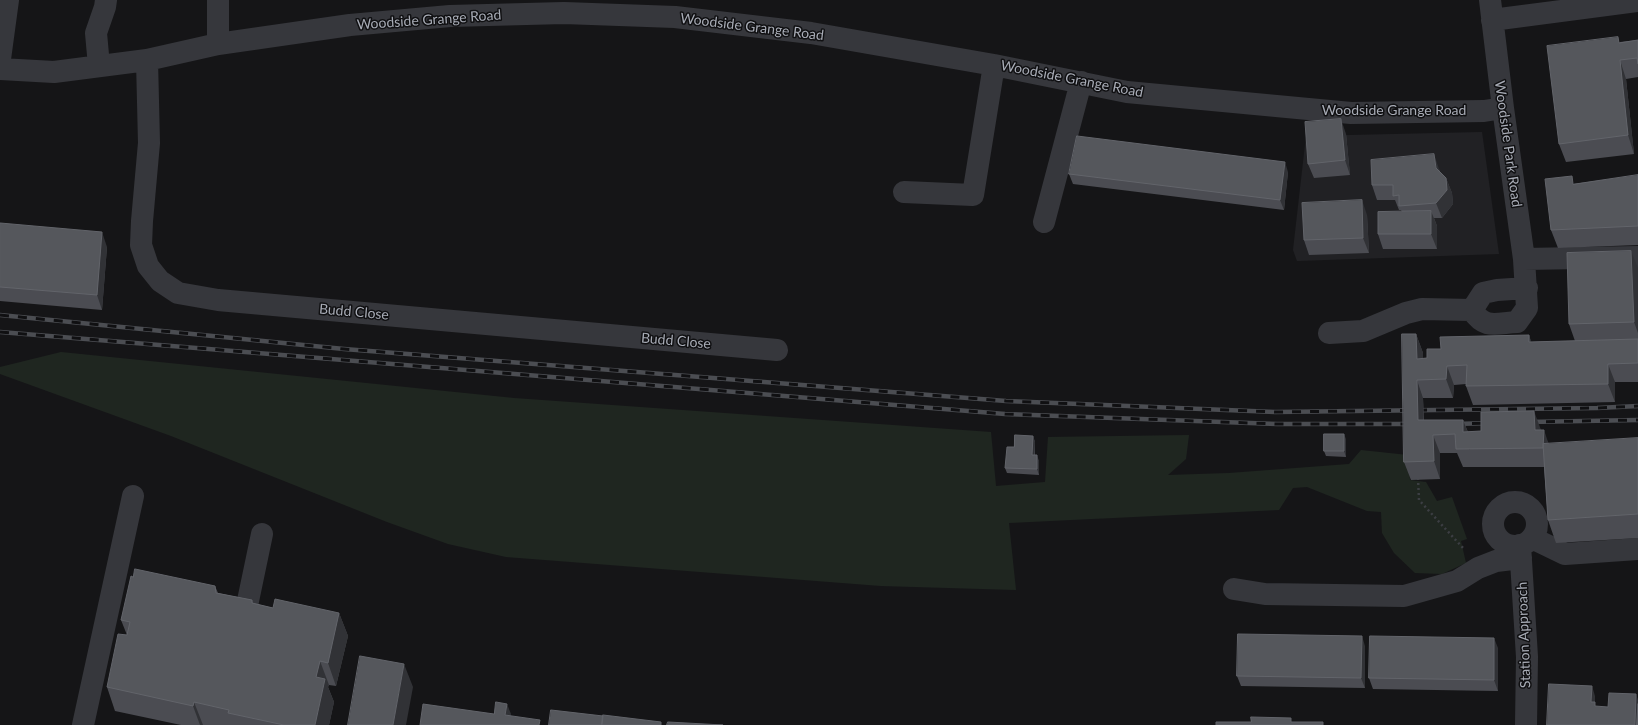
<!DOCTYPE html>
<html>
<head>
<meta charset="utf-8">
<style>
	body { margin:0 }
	canvas { display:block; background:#151517 }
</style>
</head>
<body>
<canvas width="1638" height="725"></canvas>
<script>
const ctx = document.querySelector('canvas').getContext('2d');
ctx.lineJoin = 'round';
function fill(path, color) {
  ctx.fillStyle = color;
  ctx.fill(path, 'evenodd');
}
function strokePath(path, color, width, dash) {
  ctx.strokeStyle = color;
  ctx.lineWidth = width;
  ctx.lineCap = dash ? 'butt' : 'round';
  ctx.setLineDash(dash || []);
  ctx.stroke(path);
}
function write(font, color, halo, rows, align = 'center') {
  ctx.font = font + ' Lato,sans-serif';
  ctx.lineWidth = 3;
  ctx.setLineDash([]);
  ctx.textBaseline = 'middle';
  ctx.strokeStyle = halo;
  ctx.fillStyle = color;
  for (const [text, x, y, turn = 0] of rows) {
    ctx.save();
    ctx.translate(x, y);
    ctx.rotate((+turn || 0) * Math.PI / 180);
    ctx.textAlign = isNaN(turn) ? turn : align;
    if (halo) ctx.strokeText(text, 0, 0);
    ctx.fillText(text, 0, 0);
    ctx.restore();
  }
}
const built = new Path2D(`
	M1482 132 1499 254 1297 261 1293 250 1306 136Z`);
const green = new Path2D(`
	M61 352 514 398 991 432 996 486 1045 482 1048 437 1189 435 1186 459 1168 475 1229 473 1349 464 1361 450 1408 455 1410 480 1426 482 1437 501 1452 497 1467 539 1461 541 1466 563 1442 574 1415 573 1394 553 1382 533 1381 512 1367 511 1307 487 1293 488 1279 510 1009 523 1016 590 881 586 506 557 448 544 387 522 171 436 0 374V367Z`);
const path = new Path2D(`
	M1418 478 1419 500 1463 548`);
const minor = new Path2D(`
	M1490 0 1503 108 1524 259 1527 308 1517 322C1496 323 1485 330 1472 310L1483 293 1497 290 1527 288
	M1492 20 1638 1
	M218 44V0
	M0 59 8 0
	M147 60 149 143 142 221 141 245 148 266 160 281 178 293 218 300 777 350
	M99 66 96 33 105 7 106 0
	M0 69 54 72 147 60 218 44 350 25 450 16 564 13 675 17 811 33 994 65 1127 92 1351 113 1484 111 1503 108
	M904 192 973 195 994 65
	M1044 222 1081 82
	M1524 259 1638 257
	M1329 333 1363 331 1406 313 1422 309 1472 310
	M1493 524a22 22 0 1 1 44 0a22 22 0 1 1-44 0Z
	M1532 538 1565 554 1638 549
	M1520 545 1527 657 1526 725
	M1234 589 1265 594 1404 596 1457 581 1478 568 1496 561 1521 558
	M244 620 262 534
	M83 725 133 496`);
const rail = new Path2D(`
	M0 315 344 349 1006 401 1275 412 1597 408 1638 406
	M0 332 1005 414 1277 424H1414
	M1528 422 1638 420
	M1454 424 1492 423`);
const wall = new Path2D(`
	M1638 40V77L1626 79 1634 154 1566 162 1559 144 1620 42Z
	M1346 134 1350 175 1314 178 1308 164Z
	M1439 169 1440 172 1446 178 1452 193 1453 204 1442 218H1434L1437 226V249H1383L1378 234 1402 212 1401 210H1399L1395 200H1377L1372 185Z
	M1288 172 1284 210 1073 184 1069 174Z
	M1638 175V245L1558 248 1551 230Z
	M1367 215 1369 253 1309 255 1304 240Z
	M0 223 107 247 102 310 0 301Z
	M1638 268V382H1615V402L1473 405 1466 386V384L1454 385 1453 398H1423L1424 420H1463L1468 432 1541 430 1549 444 1638 438V538L1556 543 1548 520 1544 467H1463L1457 453H1440V479L1411 480 1404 462 1416 334 1423 353V359L1427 358 1441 349 1529 335 1531 342 1575 341 1569 324Z
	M1033 436 1035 442V455L1039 461V475L1007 473 1005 468 1014 447Z
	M1346 439V457L1326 456 1324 451Z
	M133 577 215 586 218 593 252 600 253 603 273 608 339 613 348 636 336 686 329 685 328 687 334 702 329 725H181L115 711 107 687 127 635 121 620Z
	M1365 646V688L1241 686 1237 676Z
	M1498 648V691L1373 689 1369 678Z`);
const shadedWall = new Path2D(`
	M1620 60 1626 79 1634 154 1628 135Z
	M1341 119 1346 134 1350 175 1345 160Z
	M1434 154 1439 169 1442 183 1436 168Z
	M1285 162 1288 172 1284 210 1280 200Z
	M1446 178 1452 193 1453 204 1442 218 1436 203Z
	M1362 200 1367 215 1369 253 1363 238Z
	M1431 211 1437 226V249L1431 234Z
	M102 232 107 247 102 310 97 295Z
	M1631 251 1638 268V333L1634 322Z
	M1416 334 1423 353V378L1417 359Z
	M1529 335 1535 353 1529 342Z
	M1608 364 1615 382V402L1608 384Z
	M1447 366 1454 385 1453 398 1446 379Z
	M1417 380 1423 398 1424 438 1418 420Z
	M1534 411 1541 430H1535Z
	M1463 420 1470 438V450L1463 432Z
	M1544 430 1550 448H1543Z
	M1344 434 1346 439V457L1344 451Z
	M1433 435 1440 453V479L1434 461Z
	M1033 436 1035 442 1034 461 1032 455Z
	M1037 455 1039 461V475L1037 469Z
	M339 613 348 636 336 686 328 663Z
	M1362 636 1365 646V688L1361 678Z
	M1494 638 1498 648V691L1494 680Z
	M320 661 329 685 328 687 334 702 329 725H315L316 677Z
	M404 664 413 687 406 725H393Z
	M1592 686 1595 696V712L1591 702Z
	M1636 694 1638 700V725H1635Z
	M194 702 203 725H200L193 706Z
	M507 704 511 714 509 725 505 715Z`);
const building = new Path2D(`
	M1618 37 1619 43 1638 40V64L1637 58 1620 60 1628 135 1559 144 1547 46Z
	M1341 119 1345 160 1308 164 1305 122Z
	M1077 136 1285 162 1280 200 1069 174Z
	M1434 154 1436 168 1446 178 1447 190 1436 203 1399 206V195L1393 196V185H1372L1371 160Z
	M1638 175V226L1551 230 1545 179 1572 176 1573 184Z
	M1362 200 1363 238 1304 240 1302 203Z
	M1431 211V234H1378V212Z
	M0 223 102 232 97 295 0 287Z
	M1631 251 1634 322 1569 324 1567 253Z
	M1402 334H1416L1417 359 1427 358V349H1441L1440 337 1529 335V342L1638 339V363L1608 364V384L1466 386 1467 365 1447 366 1446 379 1417 380 1418 420H1463V432L1481 431V412L1534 411 1535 430H1544L1543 448 1456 449 1455 434 1433 435 1434 461 1404 462Z
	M1324 434H1344V451H1324Z
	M1015 435 1033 436 1032 455H1037V469L1005 468 1007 447H1014Z
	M1638 438V514L1548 520 1543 444Z
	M135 569 215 586 216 593 252 600V603L273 608 275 599 339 613 328 663 320 661 316 677 325 679 315 725H284L228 713 229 710 194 702 193 706 107 687 118 634 127 635 130 622 121 620 131 576 133 577Z
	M1238 634 1362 636 1361 678 1237 676Z
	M1370 636 1494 638V680L1369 678Z
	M360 656 404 664 393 725H348Z
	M1549 684 1592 686 1591 702H1595V706L1608 707 1609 693 1636 694 1635 725H1547Z
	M496 702 507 704 505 715 540 720 539 725H420L423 704 494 714Z
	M1638 704V725H1637Z
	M551 710 603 716 602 725H549Z
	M603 715 661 722V725H602Z
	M1251 717 1291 718V722H1323V725H1216V722H1251Z
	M668 722 723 725H667Z`);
const streetNames = [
	["Woodside Grange Road",429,20,-4],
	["Woodside Grange Road",752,27,7],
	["Woodside Grange Road",1072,79,11],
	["Woodside Grange Road",1394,110],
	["Woodside Park Road",1508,144,82],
	["Budd Close",354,312,5],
	["Budd Close",676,341,5],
	["Station Approach",1524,635,-92]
];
fill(built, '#212124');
fill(green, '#1f2620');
strokePath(path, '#3c3e43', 2.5, [2, 3]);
strokePath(minor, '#36373c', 22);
strokePath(rail, '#4b4d52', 4.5);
strokePath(rail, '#101012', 3, [9]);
fill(wall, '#4b4c52');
fill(shadedWall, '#313236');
fill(building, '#55575c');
strokePath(building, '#62646a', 1);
write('14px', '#a8acb6', '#101012', streetNames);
</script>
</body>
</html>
